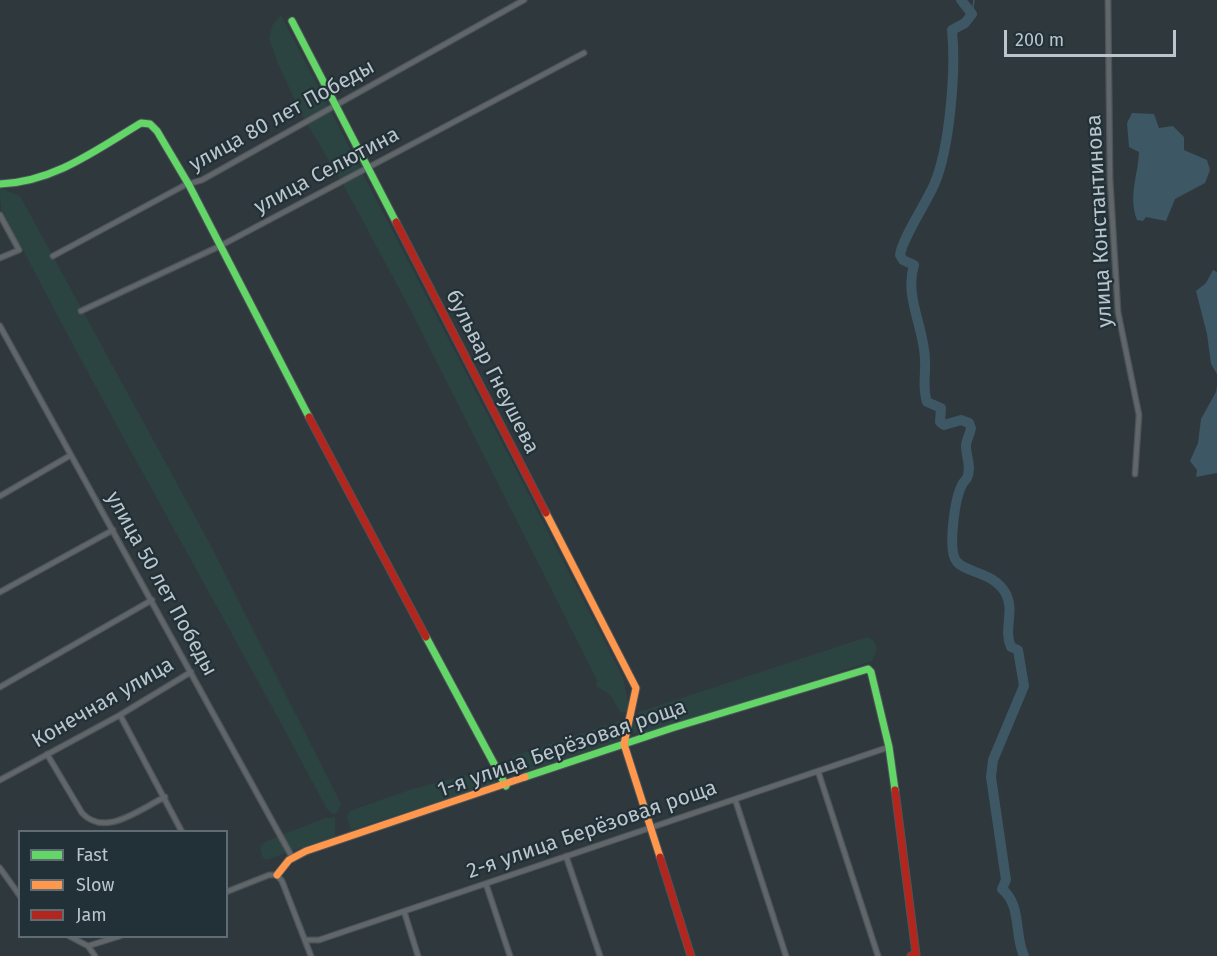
<!DOCTYPE html>
<html>
<head>
<meta charset="utf-8">
<style>
	body { margin:0 }
	#map { position:relative; width:1217px; height:956px; overflow:hidden; background:#2f383d; font-family:"Fira Sans",sans-serif }
	canvas { display:block }
	.legend { position:absolute; left:18px; top:830px; width:210px; height:108px; box-sizing:border-box; background:#223038; border:2px solid #5f6c73; margin:0; padding:8px 10px; list-style:none; font-size:18px; color:#bbc6cc }
	.legend li { display:flex; align-items:center; gap:12px; height:30px }
	.legend b { width:30px; border:2px solid #5f6c73 }
	.scale { position:absolute; left:1004px; top:30px; width:172px; height:27px; box-sizing:border-box; border:3px solid #bbc6cc; border-top:0; padding-left:8px; font-size:18px; line-height:21px; white-space:nowrap; color:#bbc6cc; -webkit-text-stroke:4px #223038; paint-order:stroke }
</style>
</head>
<body>
<div id="map">
<canvas width="1217" height="956"></canvas>
<ul class="legend">
<li><b style="height:8px;background:#63d668"></b>Fast</li>
<li><b style="height:8px;background:#ff974d"></b>Slow</li>
<li><b style="height:8px;background:#b3261e"></b>Jam</li>
</ul>
<div class="scale">200 m</div>
</div>
<script>
const ctx = document.querySelector('canvas').getContext('2d');
ctx.lineJoin = 'round';
function fill(path, color) {
  ctx.fillStyle = color;
  ctx.fill(path, 'evenodd');
}
function strokePath(path, color, width, dash) {
  ctx.strokeStyle = color;
  ctx.lineWidth = width;
  ctx.lineCap = dash ? 'butt' : 'round';
  ctx.setLineDash(dash || []);
  ctx.stroke(path);
}
function write(font, color, halo, rows, align = 'center') {
  ctx.font = font + ' "Fira Sans",sans-serif';
  ctx.lineWidth = 4.5;
  ctx.setLineDash([]);
  ctx.textBaseline = 'middle';
  ctx.strokeStyle = halo;
  ctx.fillStyle = color;
  for (const [text, x, y, turn = 0] of rows) {
    ctx.save();
    ctx.translate(x, y);
    ctx.rotate((+turn || 0) * Math.PI / 180);
    ctx.textAlign = isNaN(turn) ? turn : align;
    if (halo) ctx.strokeText(text, 0, 0);
    ctx.fillText(text, 0, 0);
    ctx.restore();
  }
}
const green = new Path2D(`
	M281 15 623 677 630 712 621 713 610 695 596 686 597 680 410 309 343 184 303 117 278 64 269 38 273 24Z
	M0 188 20 196 210 544 341 804 338 812 333 814 327 809C227 620 119 436 21 246 2 231 0 209 0 188Z
	M867 637 874 641 877 649 872 661 645 735 633 733 632 725 639 712Z
	M619 721 624 723 626 729 624 739 511 776 504 766 514 756Z
	M489 769 494 771 497 779 495 783 351 830 347 817 350 811 409 790Z
	M335 817V836L266 860 262 856 260 846 267 841 325 818Z`);
const water = new Path2D(`
	M1132 113 1154 114 1159 128 1173 126 1184 137V150L1207 160 1210 170 1205 183 1175 199 1166 221 1146 217 1143 221 1137 220C1128 196 1138 176 1139 152L1129 147 1127 123Z
	M1213 270 1217 272V374L1211 364 1207 334 1196 291 1206 283Z
	M1217 386V473L1196 477 1197 470 1190 461 1198 443 1201 419 1216 392Z`);
const stream = new Path2D(`
	M972 14 974 0`);
const river = new Path2D(`
	M961 0 972 14 965 23 952 30C956 70 950 148 934 185 926 203 902 239 900 255L903 260 914 265C904 297 925 329 925 361 926 375 922 387 927 402L941 408 940 422 944 425 961 420 969 423 971 428C970 435 966 440 966 446 966 457 972 467 967 478 966 480 963 482 962 485 955 498 947 551 957 562 966 573 995 572 1006 594 1015 612 1003 629 1011 647L1018 650 1024 686 993 760 991 777 1006 880 1002 889C1022 905 1014 935 1024 956`);
const street = new Path2D(`
	M1108 0 1110 179 1118 312 1139 415 1135 474
	M0 215 19 250 0 258
	M53 256 185 185 202 180 524 0
	M81 311 220 246 584 53
	M0 326 292 857
	M0 496 71 455
	M0 592 113 530
	M0 687 152 600
	M120 715 182 832
	M47 754 82 813C105 838 140 809 165 797
	M818 771 878 956
	M0 780 120 715 191 672
	M735 799 786 956
	M566 856 600 956
	M0 868 20 896
	M486 884 510 956
	M226 892 269 875H277L282 881 311 956
	M404 911 418 956
	M69 936 88 946 95 956
	M305 940H319L889 747
	M88 946 120 936`);
const fast = new Path2D(`
	M292 21 396 222
	M0 184C54 182 96 150 141 123L150 124 157 131 189 185 309 417
	M426 637 506 786
	M525 777 672 728 868 669 871 672 889 747 895 790`);
const slow = new Path2D(`
	M546 513 636 688 624 744 660 857
	M277 875 289 860 306 851 525 777`);
const jam = new Path2D(`
	M396 222 546 513
	M309 417 426 637
	M895 790 916 954 911 956
	M660 857 691 956`);
const streetNames = [
	["улица 80 лет Победы",282,116,-29],
	["улица Селютина",327,171,-28],
	["улица Константинова",1100,221,-93],
	["бульвар Гнеушева",492,372,63],
	["улица 50 лет Победы",161,584,61],
	["Конечная улица",103,703,-30],
	["1-я улица Берёзовая роща",562,749,-19],
	["2-я улица Берёзовая роща",592,830,-19]
];
fill(green, '#2c4441');
fill(water, '#3d5765');
strokePath(stream, '#3d5765', 1.5);
strokePath(river, '#3d5765', 10);
strokePath(street, '#4d5458', 7);
strokePath(fast, '#4d5458', 9);
strokePath(slow, '#4d5458', 9);
strokePath(jam, '#4d5458', 9);
strokePath(street, '#60666a', 4.5);
strokePath(fast, '#63d668', 7);
strokePath(slow, '#ff974d', 7);
strokePath(jam, '#b3261e', 7);
write('21px', '#bbc6cc', '#223038', streetNames);
</script>
</body>
</html>
